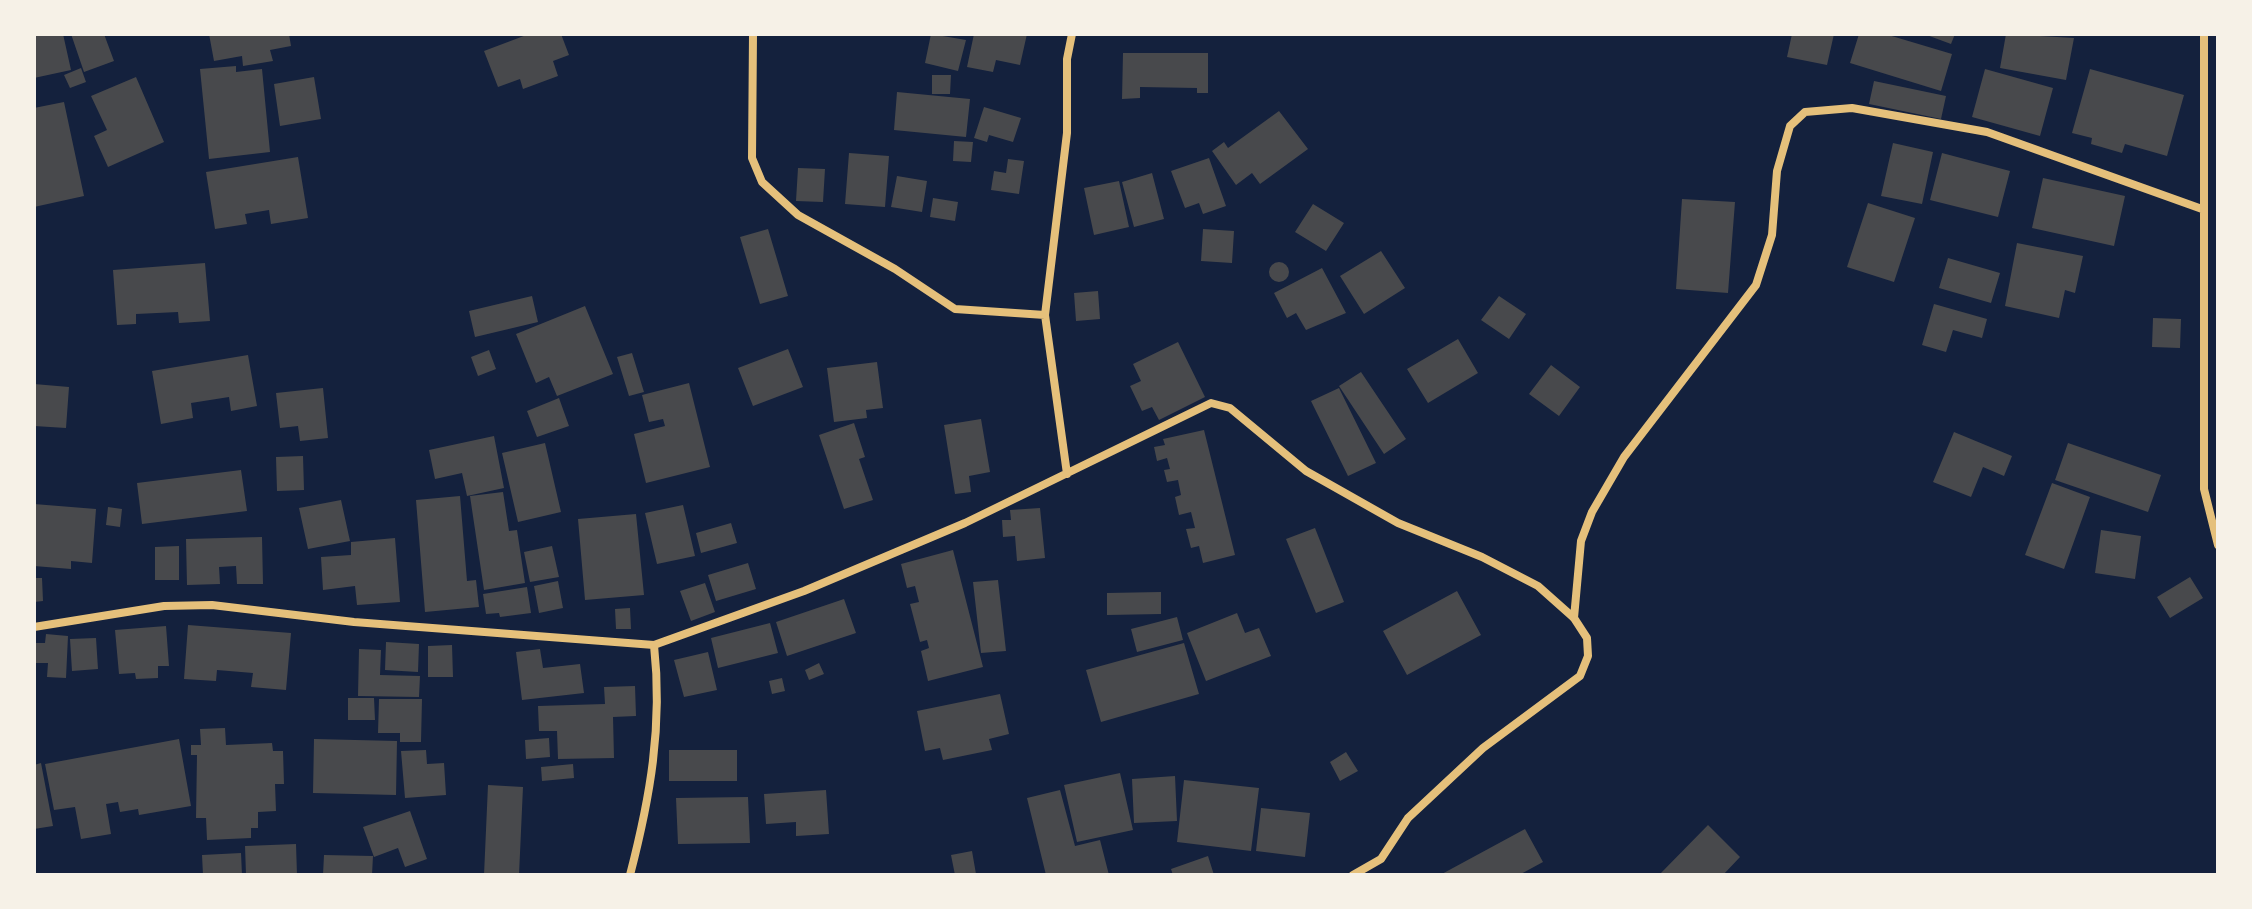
<!DOCTYPE html>
<html>
<head>
<meta charset="utf-8">
<style>
	body { margin:0 }
	#map { position:relative; width:2252px; height:909px; overflow:hidden; background:#14213d; font-family:Rubik,sans-serif }
	canvas { display:block }
	.frame { position:absolute; inset:0; border:36px solid #f6f1e7; pointer-events:none }
</style>
</head>
<body>
<div id="map">
<canvas width="2252" height="909"></canvas>
<div class="frame"></div>
</div>
<script>
const ctx = document.querySelector('canvas').getContext('2d');
ctx.lineJoin = 'round';
function fill(path, color) {
  ctx.fillStyle = color;
  ctx.fill(path, 'evenodd');
}
function strokePath(path, color, width, dash) {
  ctx.strokeStyle = color;
  ctx.lineWidth = width;
  ctx.lineCap = dash ? 'butt' : 'round';
  ctx.setLineDash(dash || []);
  ctx.stroke(path);
}
const building = new Path2D(`
	M34 34H63L71 70 34 78Z
	M71 34H104L114 61 84 72Z
	M209 34H289L291 46 270 50 273 61 243 66 242 56 214 61Z
	M529 34H561L569 55 553 61 558 76 523 89 520 79 498 87 484 51Z
	M931 34 966 40 958 71 925 63Z
	M974 34H1027L1020 65 996 60 993 72 967 67Z
	M1792 34H1834L1827 65 1787 57Z
	M1859 34H1885L1952 54 1941 91 1850 63Z
	M1924 34H1955L1951 44Z
	M2006 34 2074 38 2066 80 2000 68Z
	M1123 53H1208V93H1197V88L1140 87V98L1122 99Z
	M236 66V72L262 69 270 152 209 159 200 69Z
	M81 68 86 82 70 88 64 75Z
	M1985 69 2053 88 2040 136 1972 117Z
	M2090 69 2184 95 2167 156 2125 144 2122 153 2091 144 2092 138 2072 133Z
	M932 75H951L950 94H932Z
	M136 77 164 142 108 167 94 136 107 130 91 96Z
	M314 77 321 119 280 126 274 84Z
	M1874 81 1946 96 1941 119 1869 104Z
	M897 92 970 99 966 137 894 130Z
	M64 102 84 196 34 207V108Z
	M984 107 1021 118 1013 142 989 135 987 142 974 138Z
	M1279 111 1308 149 1260 184 1252 173 1236 185 1212 151 1224 142 1228 148Z
	M954 141 973 142 971 162 953 161Z
	M1893 143 1933 152 1922 204 1881 196Z
	M849 153 889 156 885 207 845 204Z
	M1942 153 2010 171 1998 217 1930 200Z
	M298 157 308 218 271 224 269 210 245 214 247 224 215 229 206 172Z
	M1209 158 1226 206 1203 214 1199 203 1185 208 1171 171Z
	M1008 159 1024 161 1019 194 991 190 994 171 1006 173Z
	M798 168 825 169 823 202 796 201Z
	M1152 173 1164 219 1134 227 1122 182Z
	M897 176 927 181 922 212 891 207Z
	M2043 178 2125 196 2114 246 2032 228Z
	M1119 181 1129 227 1094 235 1084 188Z
	M933 198 958 202 955 221 930 217Z
	M1682 199 1735 202 1728 293 1676 289Z
	M1868 203 1915 218 1894 282 1847 267Z
	M1313 204 1344 223 1326 251 1295 232Z
	M768 229 788 296 760 304 740 237Z
	M1203 229 1234 231 1232 263 1201 261Z
	M2017 243 2083 256 2075 293 2065 290 2059 318 2005 306Z
	M1381 251 1405 288 1364 314 1340 276Z
	M1948 258 2000 273 1991 303 1939 288Z
	M1269 272a10 10 0 1 1 20 0a10 10 0 1 1-20 0Z
	M205 263 210 321 179 323 178 312 136 314V324L117 325 113 270Z
	M1322 268 1346 313 1306 330 1296 313 1287 318 1274 293Z
	M1098 291 1100 319 1076 321 1074 293Z
	M532 296 538 322 475 337 469 311Z
	M1499 296 1526 314 1509 339 1481 320Z
	M1934 304 1987 319 1982 338 1953 330 1946 352 1922 345Z
	M585 306 613 374 557 396 549 377 536 383 516 334Z
	M2153 318 2181 319 2180 348 2152 347Z
	M1458 339 1478 373 1428 403 1407 369Z
	M1178 342 1205 397 1159 420 1152 407 1142 411 1130 386 1141 381 1133 364Z
	M788 349 803 387 753 406 738 368Z
	M489 350 496 369 478 376 471 357Z
	M632 353 644 392 629 396 617 357Z
	M248 355 257 406 231 411 229 397 191 403 193 418 161 424 152 371Z
	M877 362 883 408 866 410 867 418 834 422 827 368Z
	M1551 365 1580 387 1559 416 1529 394Z
	M1361 372 1406 439 1384 454 1339 386Z
	M689 383 710 467 646 483 634 434 665 426 663 419 649 422 642 395Z
	M34 384 69 387 66 428 34 426Z
	M323 388 328 438 300 441 298 426 280 428 276 393Z
	M1339 388 1376 463 1348 476 1311 401Z
	M559 398 569 426 537 437 527 411Z
	M981 419 990 472 969 476 971 492 955 494 944 425Z
	M854 423 865 457 859 459 873 500 844 509 819 435Z
	M1204 430 1235 555 1203 563 1199 546 1191 548 1186 529 1195 528 1191 512 1179 515 1175 497 1181 495 1178 480 1167 482 1164 470 1170 469 1167 458 1157 461 1154 447 1165 445 1163 439Z
	M1954 432 2012 456 2004 476 1983 467 1971 497 1933 482Z
	M494 436 504 488 467 496 462 473 435 479 429 450Z
	M545 443 561 512 518 522 502 453Z
	M2068 443 2161 475 2148 512 2055 480Z
	M303 456 304 490 277 491 276 457Z
	M241 470 247 511 142 524 137 483Z
	M2052 483 2090 497 2064 569 2025 555Z
	M503 492 509 531 517 530 525 583 484 590 470 496Z
	M460 496 467 581 476 580 479 607 425 612 416 500Z
	M341 500 350 541 308 549 299 508Z
	M34 504 96 509 92 563 71 561V569L34 566Z
	M683 505 695 556 657 564 645 513Z
	M108 507 122 509 120 527 106 525Z
	M1040 508 1045 558 1017 561 1015 536 1003 537 1002 520H1011L1010 510Z
	M636 514 644 595 585 600 578 519Z
	M731 523 737 543 701 553 696 533Z
	M1315 528 1344 602 1316 613 1286 539Z
	M2101 530 2141 536 2135 579 2095 573Z
	M262 537 263 584H237L236 566 219 567 220 584 187 585 186 539Z
	M395 538 400 602 357 605 355 586 323 590 321 557 351 555V542Z
	M179 546V580H155V547Z
	M552 546 559 577 530 582 524 552Z
	M953 550 983 667 928 681 921 651 929 648 927 640 920 642 910 604 919 602 915 586 907 588 901 564Z
	M748 563 756 589 716 601 708 575Z
	M2190 577 2203 598 2170 618 2157 597Z
	M34 578H42L43 601 34 602Z
	M998 580 1006 651 981 653 973 582Z
	M558 581 563 608 539 613 534 586Z
	M705 583 715 612 691 621 680 591Z
	M527 587 531 613 500 617 499 613 486 614 483 594Z
	M1457 591 1481 635 1407 675 1383 631Z
	M1161 592V614L1107 615V593Z
	M844 599 856 633 787 656 776 622Z
	M630 608 631 629H616L615 609Z
	M1237 613 1245 633 1259 628 1271 656 1206 681 1187 633Z
	M1177 617 1183 640 1137 652 1131 629Z
	M770 623 778 653 718 668 711 638Z
	M188 625 291 633 286 690 251 687 253 673 217 670 216 681 184 679Z
	M166 626 169 666H158V678L136 679 135 673 119 674 115 630Z
	M46 634 68 636 66 678 47 677 48 663H34V643H45Z
	M96 638 98 669 72 671 70 639Z
	M386 642 419 644 418 672 385 670Z
	M1184 643 1199 694 1101 722 1086 670Z
	M452 645 453 677H428V646Z
	M359 649 381 650 380 675 420 676 419 697 358 696Z
	M540 649 543 668 580 664 584 693 522 700 516 652Z
	M708 652 717 690 684 697 674 660Z
	M819 663 824 674 809 680 805 670Z
	M782 678 785 691 772 694 769 681Z
	M635 686 636 716 613 717 614 758 558 759 557 731H539L538 706 605 704 604 687Z
	M1000 694 1009 734 989 739 992 750 943 760 940 748 925 751 917 711Z
	M348 698H374L375 720H348Z
	M379 699H422L421 742H400V733H378Z
	M225 728 226 745 272 743 273 751H283L284 784H275L276 811 258 812V828H251V838L207 840 206 818H196L197 755H191V745H201L200 729Z
	M549 738 550 757 526 759 525 740Z
	M179 739 191 806 139 815 138 809 120 812 118 802 106 804 111 834 81 839 75 807 54 810 45 764Z
	M314 739 397 741 396 795 313 793Z
	M426 750 427 764 444 763 446 795 405 798 401 751Z
	M669 750H737V781H669Z
	M1346 752 1358 771 1340 781 1330 762Z
	M41 763 53 826 34 829V765Z
	M573 764 574 778 542 781 541 767Z
	M1120 773 1133 830 1077 842 1064 785Z
	M1175 776 1177 821 1134 823 1132 779Z
	M1184 780 1259 788 1251 851 1177 842Z
	M488 785 523 787 519 875H484Z
	M826 790 829 834 796 836V822L766 824 764 794Z
	M1060 790 1075 846 1100 840 1109 875H1046L1027 798Z
	M748 797 750 843 678 844 676 798Z
	M1261 808 1310 813 1305 857 1256 851Z
	M410 811 427 859 405 867 398 848 374 857 363 827Z
	M1708 825 1740 857 1723 875H1659Z
	M1525 829 1543 862 1519 875H1440Z
	M296 844 297 875H246L245 846Z
	M972 851 976 874 955 875 951 855Z
	M241 853 242 875H203L202 855Z
	M324 855 373 856 372 875H323Z
	M1208 856 1214 875H1173L1171 869Z`);
const minor = new Path2D(`
	M753 34 752 158 762 182 798 215 895 269 955 309 1045 315
	M2204 34V489L2218 545
	M1067 474 1045 315 1067 133V59L1072 34
	M1574 618 1581 541 1592 512 1624 457 1756 285 1772 235 1777 171 1790 126 1805 112 1852 108 1987 132 2202 209
	M34 627 164 606 212 605 354 622 654 645 804 591 965 523 1211 403 1230 408 1306 471 1398 523 1482 557 1538 586 1574 618 1587 638 1588 656 1580 676 1483 748 1408 818 1381 859 1353 875
	M630 875C650 798 663 726 654 645`);
fill(building, '#48494c');
strokePath(minor, '#e5c07b', 8);
</script>
</body>
</html>
